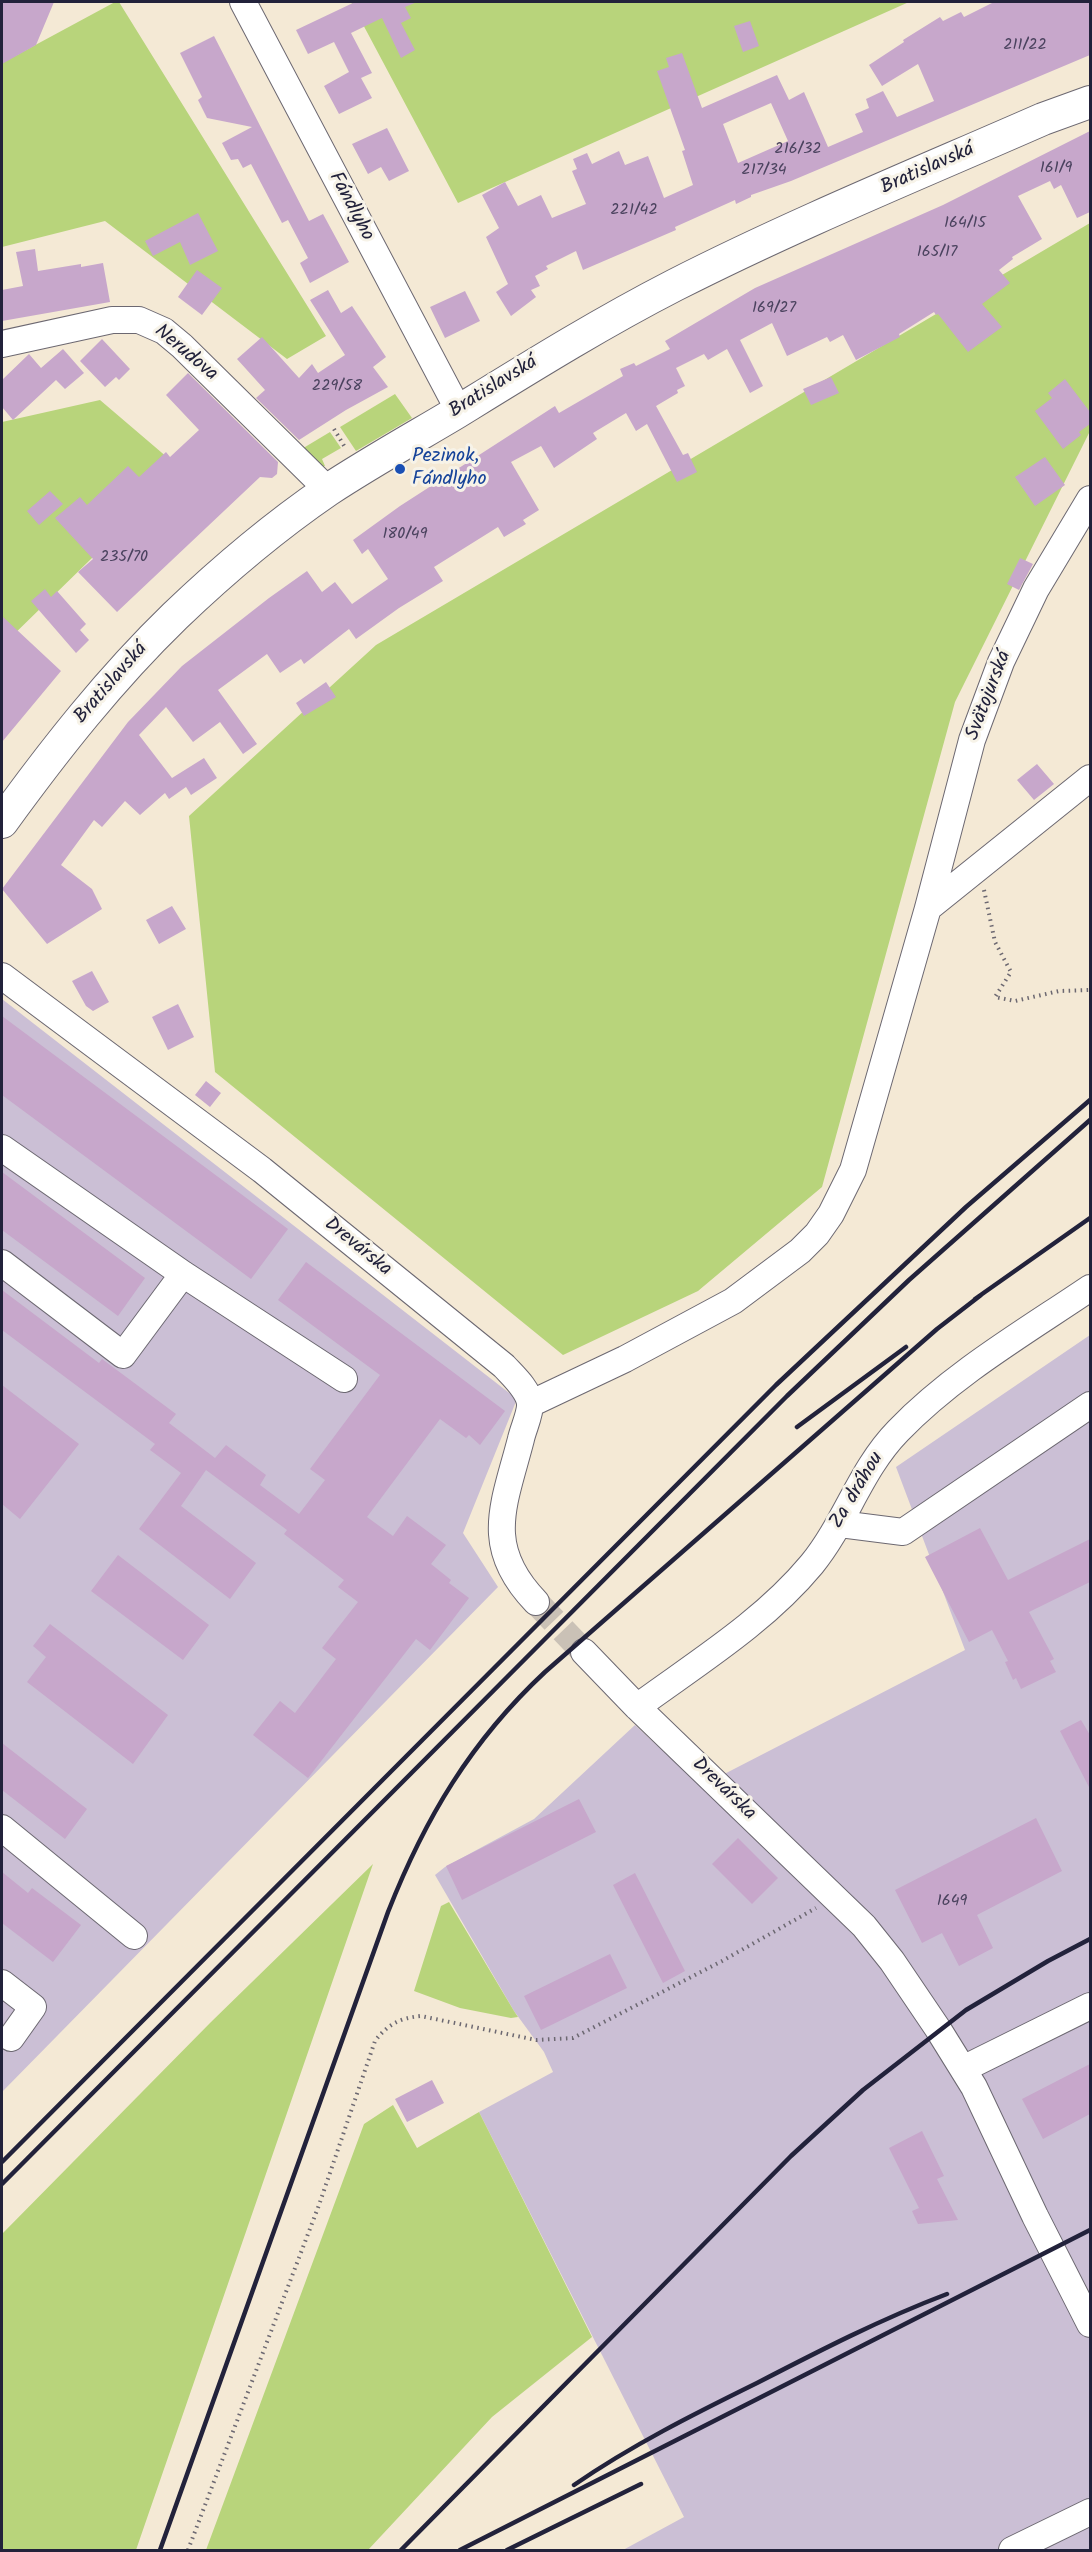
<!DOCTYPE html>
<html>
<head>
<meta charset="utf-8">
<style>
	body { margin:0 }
	#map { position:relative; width:1092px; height:2552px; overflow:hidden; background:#f4e9d5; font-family:Kalam,sans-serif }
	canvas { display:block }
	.frame { position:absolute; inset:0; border:3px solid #22223b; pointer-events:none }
</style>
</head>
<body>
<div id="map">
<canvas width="1092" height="2552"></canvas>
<div class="frame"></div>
</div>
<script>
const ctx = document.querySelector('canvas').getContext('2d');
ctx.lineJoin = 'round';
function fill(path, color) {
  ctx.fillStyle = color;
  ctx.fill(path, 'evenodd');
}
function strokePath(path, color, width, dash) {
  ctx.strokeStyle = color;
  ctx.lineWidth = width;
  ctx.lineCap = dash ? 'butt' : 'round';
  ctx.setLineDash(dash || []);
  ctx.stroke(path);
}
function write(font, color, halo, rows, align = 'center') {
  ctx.font = font + ' Kalam,sans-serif';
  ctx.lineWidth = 6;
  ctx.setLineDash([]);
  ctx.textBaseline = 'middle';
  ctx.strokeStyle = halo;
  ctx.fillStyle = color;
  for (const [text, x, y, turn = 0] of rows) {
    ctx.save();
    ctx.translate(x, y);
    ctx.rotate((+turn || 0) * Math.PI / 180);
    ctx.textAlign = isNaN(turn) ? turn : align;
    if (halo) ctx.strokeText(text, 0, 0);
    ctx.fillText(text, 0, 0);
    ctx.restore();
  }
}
const industrial = new Path2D(`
	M2 999 517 1399 463 1533 498 1587 2 2092Z
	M1090 1335V2550H623L684 2517 479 2112 553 2072 544 2052 514 2011 435 1875 445 1867 534 1819 635 1725 701 1786 965 1650 896 1467Z`);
const green = new Path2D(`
	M115 2H119L326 336 287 359 105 221 2 247V63Z
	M351 2H909L458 203Z
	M1090 223V431L955 702 822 1187 698 1291 563 1355 215 1072 189 816 376 645Z
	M395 394 412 418 356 451 340 427Z
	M100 400 182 470 2 646V422Z
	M330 432 341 448 322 459 325 466 322 467 300 450Z
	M373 1864 136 2550H2V2234L211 2022Z
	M449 1902 514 2011 518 2017 511 2018 460 2008 414 1991 441 1906Z
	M393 2105 417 2148 479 2112 592 2337 492 2417 368 2550H206L364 2124Z`);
const building = new Path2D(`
	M2 2H54L36 45 2 64Z
	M355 2H417L405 7 411 18 401 23 415 50 401 58 382 18 351 33 372 73 361 78 372 98 339 114 324 86 349 72 334 42 308 54 296 30Z
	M994 2H1090V55L791 181 751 195V197L736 204 735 200 675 227 676 230 583 270 576 251 546 266 548 269 535 276 540 286 531 290 536 297 511 316 496 292 508 284 486 237 499 228 482 195 505 182 518 206 541 195 552 218 586 204 572 171 577 169 573 159 587 153 592 164 619 151 625 165 648 156 664 198 693 185 682 151 685 150 657 71 669 67 666 58 682 53 702 108 777 75 789 100 804 92 828 147 863 132 855 114 869 108 866 99 883 91 897 117 934 101 918 64 882 86 869 65 904 42 903 40 940 17 943 21 961 12 964 17ZM771 103 788 141 738 163 723 124Z
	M750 21 759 46 743 52 734 26Z
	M214 36 309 221 323 214 349 262 310 283 300 263 308 258 288 220 282 223 251 164 243 168 238 159 231 160 222 143 252 127 207 118 198 100 202 97 180 53Z
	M387 128 409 171 389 181 381 167 368 174 352 144Z
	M1090 131V212L1077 218 1061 185 1054 189 1050 181 1018 196 1042 239 1012 257 1013 259 999 270 1010 283 982 304 1002 327 968 352 938 314 936 315 934 312 899 334 900 337 856 360 843 335 830 342 827 337 787 356 772 323 740 340 763 386 750 393 727 349 708 360 704 354 676 368 685 386 677 390 678 393 656 406 683 455 688 453 697 472 677 482 647 424 636 431 626 413 593 433 597 439 554 468 541 446 511 462 539 510 523 520 526 524 504 537 498 527 434 567 443 581 399 608 356 639 349 629 304 664 301 659 280 673 267 654 218 690 257 744 243 754 220 722 193 742 166 707 139 735 172 778 204 758 217 778 191 795 186 787 169 799 165 793 140 815 125 801 102 827 94 820 61 865 92 889 102 909 47 944 2 889 128 722 182 666 269 598 307 571 322 592 335 582 352 604 388 579 368 549 362 554 353 540 400 506 555 406 559 413 623 376 620 369 634 363 636 366 670 349 665 341 755 288 943 205Z
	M198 213 218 251 190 265 180 242 153 256 145 241Z
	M35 249 38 271 81 264V267L103 263 110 302 2 321V290L23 286 16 252Z
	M197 270 222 288 202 315 178 297Z
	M328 290 341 313 352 306 386 357 373 367 388 387 346 410 299 440 256 398 265 390 237 359 262 337 299 378 312 364 318 373 345 355 310 300Z
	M465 291 480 321 445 338 430 307Z
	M102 339 130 369 119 380 116 377 105 387 80 361Z
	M63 349 84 373 65 389 56 380 13 420 2 407V380L29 354 41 368Z
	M188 373 278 462 277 474 272 478 260 477 117 612 78 572 93 559 55 518 80 497 87 505 128 466 139 477 166 452 170 457 199 430 166 395Z
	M831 377 839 393 811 405 803 389Z
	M1065 379 1090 412V424L1079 432 1081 435 1063 449 1035 411 1052 398 1048 393Z
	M1045 457 1065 485 1035 506 1015 477Z
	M50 491 63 504 39 525 27 511Z
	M1020 558 1033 564 1019 590 1007 584Z
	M45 589 51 597 57 591 86 624 80 630 89 640 76 653 31 601Z
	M2 616 61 671 2 742Z
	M326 682 336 697 304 716 296 703Z
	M1037 764 1054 784 1034 800 1017 780Z
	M172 906 186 929 159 944 146 920Z
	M92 971 109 1002 93 1011 86 1006 72 981Z
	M178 1004 194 1037 168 1050 152 1017Z
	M2 1016 288 1229 251 1279 2 1095Z
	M206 1081 221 1093 210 1107 195 1095Z
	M2 1172 145 1278 118 1316 2 1230Z
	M306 1262 505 1411 480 1445 469 1435 466 1438 440 1419 367 1517 393 1536 407 1516 446 1545 431 1564 451 1580 449 1583 469 1598 430 1650 416 1639 308 1778 253 1735 280 1701 295 1713 336 1659 322 1648 358 1602 338 1587 344 1580 284 1534 287 1530 206 1470 181 1506 256 1563 230 1599 139 1529 181 1473 150 1450 155 1444 2 1330V1290L99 1363 102 1359 176 1414 169 1423 215 1458 226 1445 266 1475 260 1485 299 1514 325 1480 310 1469 380 1375 278 1300Z
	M2 1385 79 1444 20 1519 2 1504Z
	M980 1528 1008 1580 1090 1539V1582L1029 1612 1054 1659 1050 1661 1056 1672 1021 1689 1016 1678 1013 1680 1005 1662 1008 1661 992 1630 969 1642 925 1557Z
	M118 1555 209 1625 183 1660 91 1591Z
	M50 1624 168 1715 133 1764 27 1682 46 1657 33 1646Z
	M1081 1720 1090 1735V1789L1060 1731Z
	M2 1743 87 1809 65 1839 2 1790Z
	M579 1799 596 1832 462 1900 446 1866Z
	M1036 1818 1062 1871 977 1915 993 1948 959 1966 942 1933 922 1943 895 1890Z
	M738 1838 778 1878 752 1904 712 1864Z
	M2 1872 28 1893 32 1888 81 1925 53 1962 2 1923Z
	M635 1873 685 1971 663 1983 613 1885Z
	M610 1954 627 1988 541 2030 524 1996Z
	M1090 2064V2114L1043 2139 1022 2099Z
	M432 2080 444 2103 407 2122 395 2099Z
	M922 2131 944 2176 937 2179 958 2220 918 2224 912 2211 919 2208 889 2148Z`);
const minorTunnel = new Path2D(`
	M536 1602 584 1652`);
const path = new Path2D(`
	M334 429 346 449
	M984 890 995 942 1011 972 995 997 1015 1001 1059 991 1090 990
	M188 2550 319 2205 375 2041C388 2024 400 2018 421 2016L536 2040 573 2038 722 1961 816 1908`);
const minor = new Path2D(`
	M243 2 459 411
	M2 344 112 320H139L164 331 182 346 328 490
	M928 908 1090 778
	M2 976 262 1170 504 1366C513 1376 528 1389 530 1403 531 1413 523 1429 521 1439 504 1505 482 1546 536 1602
	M2 1148 183 1274 344 1379
	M2 1263 123 1355 183 1274
	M530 1404 625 1359 733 1301 800 1251 817 1234 831 1214 853 1170 928 908 972 740 1001 662 1036 589 1090 499
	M840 1524 903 1532 1090 1405
	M584 1652 637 1707 864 1926 892 1961 938 2029 974 2087 1035 2216 1090 2324
	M637 1707C697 1663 764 1622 812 1564 846 1522 860 1470 898 1431 953 1374 1025 1332 1090 1288
	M2 1828 134 1936
	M2 1983 33 2007 11 2038
	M963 2069 1090 2006
	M1012 2550 1090 2512`);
const major = new Path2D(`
	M2 822C55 749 110 679 175 616 222 571 274 527 328 490 369 463 412 439 454 414 527 369 599 324 675 285 795 224 920 173 1043 119L1090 102`);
const rail = new Path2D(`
	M975 1299 1090 1218
	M797 1427 906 1347
	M2 2162 776 1385 966 1207 1090 1100
	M2 2184 787 1396 909 1280 1090 1120
	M574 2485C632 2445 694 2414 757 2383 819 2351 881 2319 947 2294
	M160 2550 388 1912C425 1818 471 1741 545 1672L937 1329 981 1295
	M401 2550 791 2156 863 2090 966 2010 1048 1961 1090 1939
	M460 2550 1090 2230
	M507 2550 641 2484`);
const markers = [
	[400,469,6,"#1a4fb4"]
];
const numberNames = [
	["211/22",1025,46],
	["216/32",798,150],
	["161/9",1056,169],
	["217/34",764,171],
	["221/42",634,211],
	["164/15",965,224],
	["165/17",937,253],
	["169/27",774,309],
	["229/58",337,387],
	["180/49",405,535],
	["235/70",124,558],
	["1649",952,1902]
];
const streetNames = [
	["Bratislavská",928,170,-24],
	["Fándlyho",350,207,62],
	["Nerudova",185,354,40],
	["Bratislavská",494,388,-32],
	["Bratislavská",112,684,-49],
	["Svätojurská",990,696,-69],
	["Drevárska",357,1248,39],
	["Za dráhou",858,1491,-59],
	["Drevárska",723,1790,44]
];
const transitNames = [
	["Pezinok,",412,458],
	["Fándlyho",412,481]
];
fill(industrial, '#cbbfd5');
fill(green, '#b8d47b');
fill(building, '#c7a7cb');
strokePath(minorTunnel, '#cac1b6', 26, [26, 13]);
strokePath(minor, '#6c6871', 28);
strokePath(major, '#6c6871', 34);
strokePath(path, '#6c6871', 4, [1.5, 4.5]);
strokePath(minor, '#fff', 26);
strokePath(major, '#fff', 32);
strokePath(rail, '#22223b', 4.5);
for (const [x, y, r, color] of markers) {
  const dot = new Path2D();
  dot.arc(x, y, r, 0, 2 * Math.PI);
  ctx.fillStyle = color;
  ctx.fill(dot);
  strokePath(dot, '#f7f3e8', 2);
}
write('16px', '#4b435f', null, numberNames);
write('20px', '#22223b', '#f7f3e8', streetNames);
write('20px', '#164399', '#f7f3e8', transitNames, 'left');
</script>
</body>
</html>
